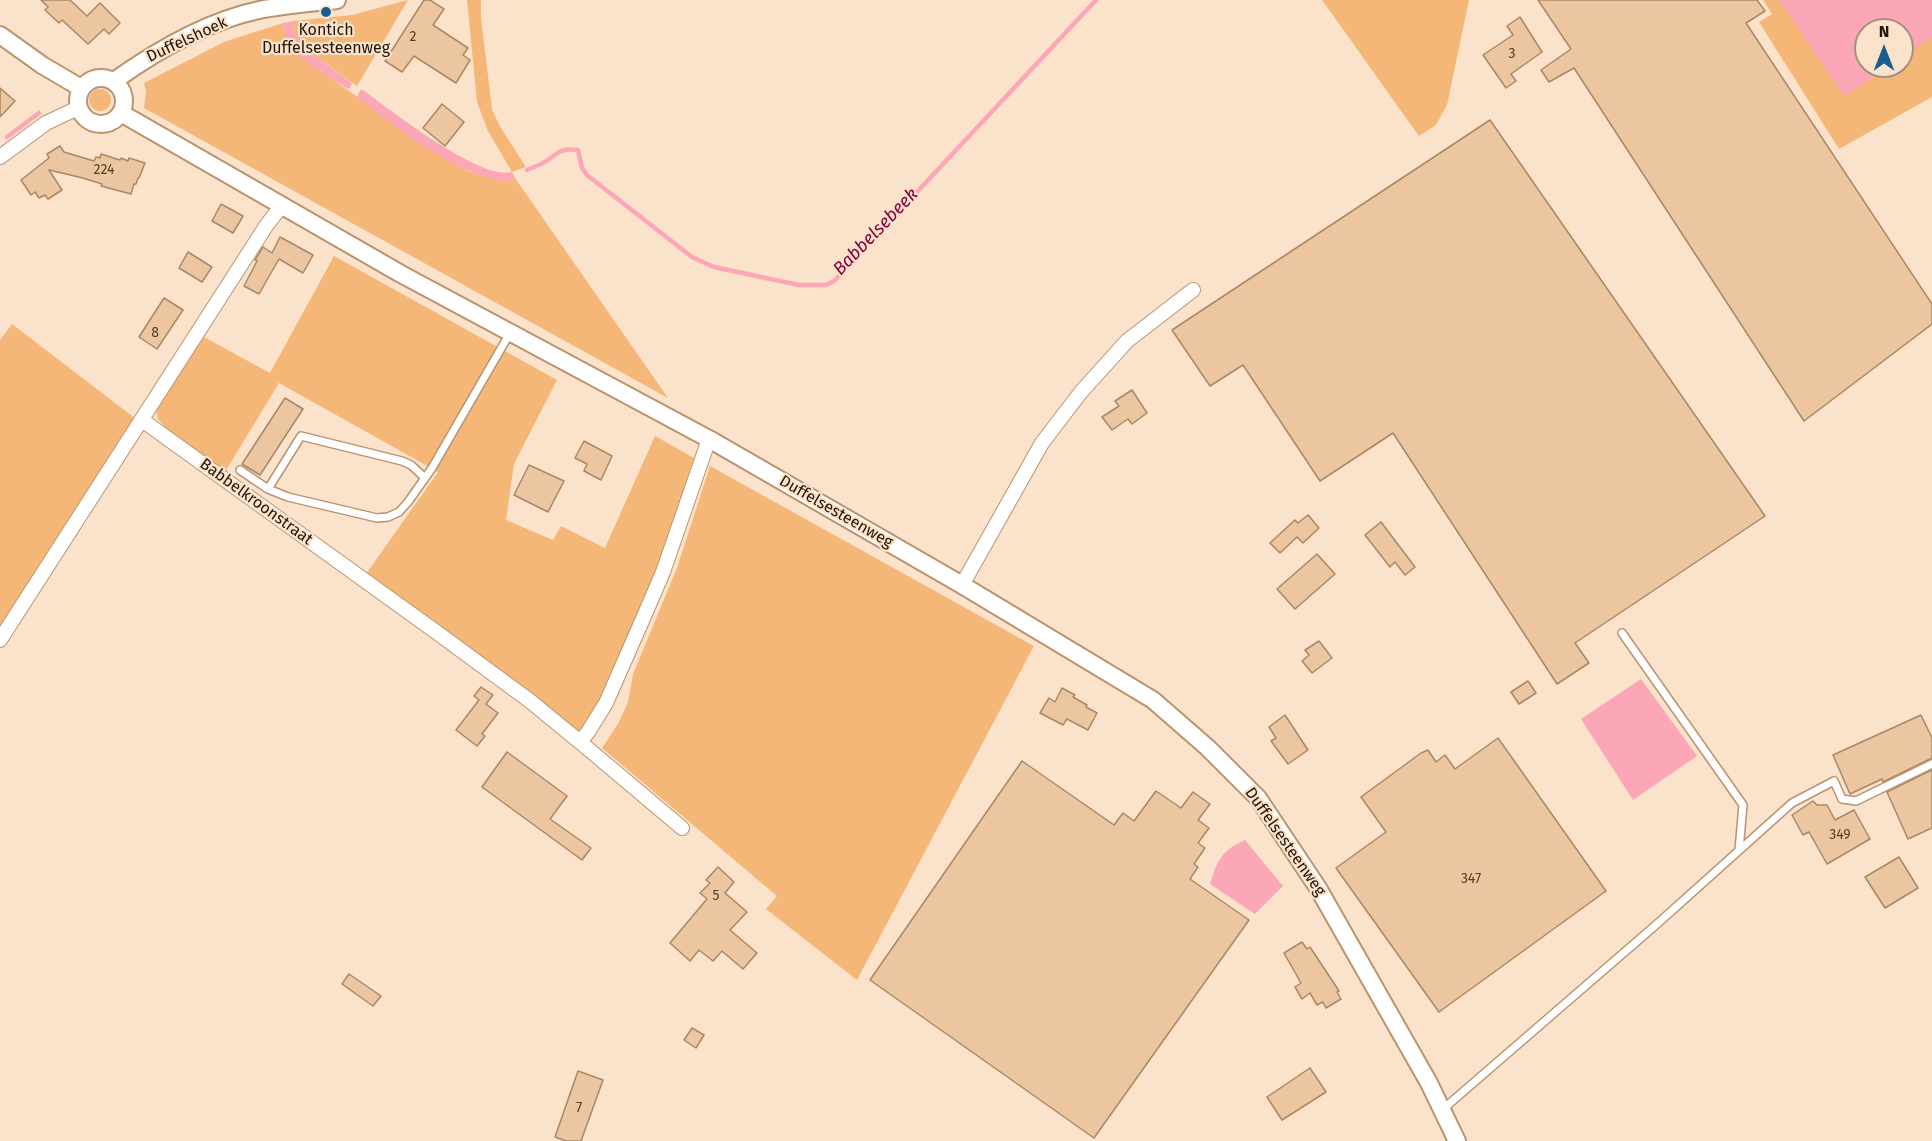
<!DOCTYPE html>
<html>
<head>
<meta charset="utf-8">
<style>
	body { margin:0 }
	#map { position:relative; width:1932px; height:1141px; overflow:hidden; background:#fae2cb; font-family:"Fira Sans",sans-serif }
	canvas { display:block }
	.north { position:absolute; left:1854px; top:18px; width:60px; height:60px; box-sizing:border-box; background:#fae2cb; border:2px solid #a4907c; border-radius:50%; rotate:0deg; font-size:16px; font-weight:700; line-height:24px; text-align:center; color:#221506 }
	.north::after { content:''; display:block; margin:auto; width:21px; height:27px; background:#185e92; clip-path:polygon(50% 0,100% 100%,50% 72%,0 100%) }
</style>
</head>
<body>
<div id="map">
<canvas width="1932" height="1141"></canvas>
<div class="north">N</div>
</div>
<script>
const ctx = document.querySelector('canvas').getContext('2d');
ctx.lineJoin = 'round';
function fill(path, color) {
  ctx.fillStyle = color;
  ctx.fill(path, 'evenodd');
}
function strokePath(path, color, width, dash) {
  ctx.strokeStyle = color;
  ctx.lineWidth = width;
  ctx.lineCap = dash ? 'butt' : 'round';
  ctx.setLineDash(dash || []);
  ctx.stroke(path);
}
function write(font, color, halo, rows, align = 'center') {
  ctx.font = font + ' "Fira Sans",sans-serif';
  ctx.lineWidth = 4.5;
  ctx.setLineDash([]);
  ctx.textBaseline = 'middle';
  ctx.strokeStyle = halo;
  ctx.fillStyle = color;
  for (const [text, x, y, turn = 0] of rows) {
    ctx.save();
    ctx.translate(x, y);
    ctx.rotate((+turn || 0) * Math.PI / 180);
    ctx.textAlign = isNaN(turn) ? turn : align;
    if (halo) ctx.strokeText(text, 0, 0);
    ctx.fillText(text, 0, 0);
    ctx.restore();
  }
}
const green = new Path2D(`
	M408 0 357 86 302 47 295 35 293 21 352 15Z
	M467 0H481V18L492 109 499 125 526 167 512 172 488 131 477 102Z
	M1322 0H1469L1447 105 1436 125 1419 136Z
	M1763 0H1932V97L1839 149 1759 22 1772 14ZM1866 30H1902V66H1866Z
	M283 23 287 39 299 55 431 150 468 171 505 182 515 178 668 398 144 108 146 92 144 83 224 42Z
	M89 100a11 11 0 1 1 22 0a11 11 0 1 1-22 0Z
	M334 256 557 380 514 464 506 520 553 540 561 526 605 548 655 436 694 458 655 577 599 703 579 731 366 574 438 472 279 383 225 472 166 428 158 419 156 410 202 336 270 373Z
	M12 324 136 419 0 630V340Z
	M710 466 1034 646 857 980 766 909 777 896 602 748 618 724 628 702 633 674 677 568Z`);
const water = new Path2D(`
	M1779 0H1932V37L1902 57V30H1866V66H1889L1844 96Z
	M293 21 295 35 302 47 352 83 350 88 348 89C333 79 299 60 290 46 285 39 285 30 283 23Z
	M360 90H363C391 110 480 181 512 172L515 178 506 182C450 172 401 130 357 98Z
	M1641 679 1697 756 1633 800 1581 719Z
	M1245 840 1283 886 1255 914 1210 884C1217 861 1222 850 1245 840Z`);
const stream = new Path2D(`
	M7 137 39 113
	M527 170C531 168 537 166 541 164 557 156 557 147 578 150L582 168 587 175 692 257 714 267 799 285H826L834 281 1096 0`);
const building = new Path2D(`
	M41 0H70L87 16 100 3 120 23 109 34 104 29 88 44 62 20 59 23 45 10 48 7Z
	M424 0H430L444 9 433 25 468 48 463 55 470 60 456 83 414 56 402 72 385 61Z
	M1538 0H1757L1765 11 1746 23 1932 304V324L1804 421 1574 68 1549 82 1541 70 1571 49Z
	M1520 17 1542 52 1511 74 1516 81 1506 88 1483 55 1513 35 1507 26Z
	M0 88 15 101 0 117Z
	M442 104 464 122 445 146 423 128Z
	M1490 120 1765 516 1575 643 1589 663 1557 684 1393 433 1320 481 1243 365 1210 386 1172 330Z
	M60 146 64 152 94 161 96 157 100 158 101 154 120 160 121 158 128 161 129 158 145 163 139 178H138L136 184H134L131 194 101 186 102 184 83 178 49 170 62 190 48 199 45 195 39 198 35 192 31 195 21 180 49 158 47 154Z
	M221 204 243 216 233 233 212 221Z
	M280 237 313 255 303 273 279 259 259 294 244 286 257 261 255 260 263 247 272 253Z
	M188 252 212 267 202 282 179 268Z
	M164 298 183 310 157 349 139 337Z
	M1132 390 1147 413 1132 424 1128 419 1112 430 1102 417 1119 406 1115 401Z
	M285 398 303 409 260 475 242 464Z
	M584 441 612 456 601 480 584 471 587 464 575 458Z
	M529 465 564 481 548 512 514 495Z
	M1308 515 1319 528 1303 543 1297 537 1280 553 1270 543 1295 520 1298 523Z
	M1381 522 1415 567 1405 575 1395 562 1390 567 1365 535Z
	M1317 554 1335 574 1295 609 1277 589Z
	M1319 641 1332 658 1312 673 1302 661 1309 655 1305 650Z
	M1528 681 1536 693 1519 704 1511 692Z
	M481 687 493 695 486 704 498 713 482 734 485 736 477 746 456 730 479 700 474 696Z
	M1062 688 1075 695 1073 697 1087 705 1086 707 1097 713 1088 730 1067 719 1063 725 1040 713 1049 698 1055 702Z
	M1285 715 1308 750 1288 764 1271 741 1276 738 1269 727Z
	M1921 715 1932 738V758L1883 782 1882 779 1850 794 1833 755Z
	M1498 738 1606 891 1439 1012 1336 868 1386 832 1361 797 1421 753 1428 750 1436 762 1445 755 1455 769Z
	M507 752 567 796 550 819 591 848 582 860 482 787Z
	M1022 761 1114 825 1123 813 1134 821 1156 791 1181 808 1193 792 1210 804 1198 820 1209 828 1198 843 1205 848 1194 864 1198 867 1190 879 1249 920 1094 1138 870 980Z
	M1932 770V828L1908 839 1887 792Z
	M1813 801 1817 805H1827L1835 820 1854 810 1870 839 1827 864 1809 832 1803 835 1792 815Z
	M1899 857 1918 888 1885 908 1865 877Z
	M718 867 734 882 725 893 747 912 730 930 757 953 743 969 722 951 713 961 699 950 690 961 670 943 707 899 700 893 710 883 706 880Z
	M1302 942 1307 949 1310 947 1339 991 1337 992 1341 999 1326 1008 1323 1002 1317 1005 1310 993 1302 999 1295 987 1301 983 1284 953Z
	M349 974 381 996 373 1006 342 984Z
	M692 1028 704 1035 696 1048 684 1040Z
	M1310 1068 1326 1092 1282 1120 1267 1097Z
	M578 1071 603 1080 581 1141H566L555 1137Z`);
const service = new Path2D(`
	M240 470 268 489 288 497 377 518 388 517 399 512 408 502 432 468 510 333
	M268 489 301 436 402 461 411 465 425 478
	M1622 633 1743 805 1739 850
	M1442 1110 1657 924 1792 803 1834 781 1842 799 1856 801 1932 764`);
const minor = new Path2D(`
	M0 157 46 123 78 108
	M142 420 439 634 530 701 580 742 588 732 606 703 645 614 663 572 709 439
	M962 585 1042 443 1081 392 1127 341 1193 290
	M0 640 266 226 282 205
	M580 742 682 828`);
const tertiary = new Path2D(`
	M0 35 42 65 81 88
	M78 101a23 23 0 1 1 46 0a23 23 0 1 1-46 0Z
	M114 81C156 51 207 21 259 10 285 5 311 3 337 0
	M121 113 401 274 709 439 962 585 1153 700 1208 748 1258 798 1318 888 1429 1083 1457 1141`);
const markers = [
	[326,12,6,"#185e92"]
];
const numberNames = [
	["2",413,37],
	["3",1512,54],
	["224",104,170],
	["8",155,333],
	["349",1840,835],
	["347",1471,879],
	["5",716,896],
	["7",579,1108]
];
const poiNames = [
	["Kontich",326,31],
	["Duffelsesteenweg",326,49]
];
const streetNames = [
	["Duffelshoek",187,40,-25],
	["Babbelkroonstraat",256,502,36],
	["Duffelsesteenweg",836,512,30],
	["Duffelsesteenweg",1285,842,55]
];
const waterNames = [
	["Babbelsebeek",876,232,-46]
];
fill(green, '#f5b777');
fill(water, '#fca7b8');
strokePath(stream, '#fca7b8', 4.5);
fill(building, '#ecc6a0');
strokePath(building, '#ab8763', 1.5);
strokePath(service, '#b9946f', 10);
strokePath(minor, '#b9946f', 16);
strokePath(tertiary, '#b9946f', 20);
strokePath(service, '#fff', 7);
strokePath(minor, '#fff', 14);
strokePath(tertiary, '#fff', 16);
for (const [x, y, r, color] of markers) {
  const dot = new Path2D();
  dot.arc(x, y, r, 0, 2 * Math.PI);
  ctx.fillStyle = color;
  ctx.fill(dot);
  strokePath(dot, '#fae2cb', 2);
}
write('14px', '#54412c', null, numberNames);
write('16px', '#221506', '#fae2cb', poiNames);
write('16px', '#221506', '#fae2cb', streetNames);
write('italic 18px', '#860039', '#fae2cb', waterNames);
</script>
</body>
</html>
